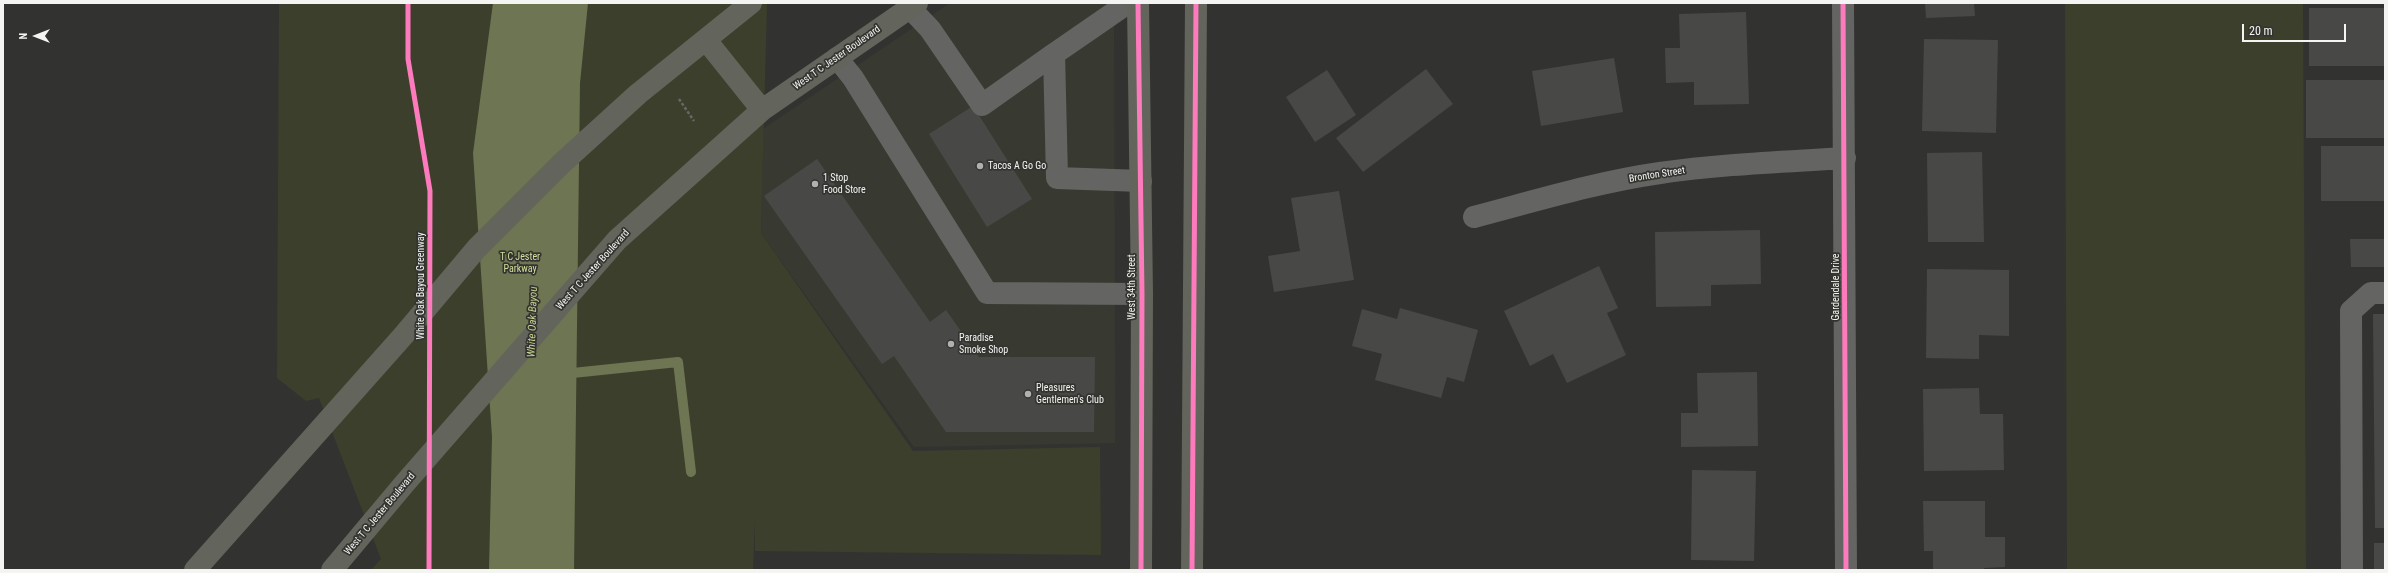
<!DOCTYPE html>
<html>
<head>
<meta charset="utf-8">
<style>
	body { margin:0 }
	#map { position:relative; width:2388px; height:573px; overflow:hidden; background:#323331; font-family:"Roboto Condensed",sans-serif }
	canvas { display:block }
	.frame { position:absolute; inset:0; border:4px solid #f4f5f2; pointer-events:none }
	.north { position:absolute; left:16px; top:16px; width:40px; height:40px; -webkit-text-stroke:3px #333430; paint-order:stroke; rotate:270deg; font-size:11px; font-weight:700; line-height:16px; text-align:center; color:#f4f5f2 }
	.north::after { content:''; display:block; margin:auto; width:14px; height:18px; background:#f4f5f2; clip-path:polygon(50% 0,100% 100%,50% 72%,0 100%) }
	.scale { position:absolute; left:2242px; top:24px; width:104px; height:18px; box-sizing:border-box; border:2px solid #f4f5f2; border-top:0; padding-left:5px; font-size:12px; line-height:14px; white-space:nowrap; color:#f4f5f2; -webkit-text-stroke:3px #333430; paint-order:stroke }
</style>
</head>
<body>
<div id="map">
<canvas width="2388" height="573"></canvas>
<div class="frame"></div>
<div class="north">N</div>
<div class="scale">20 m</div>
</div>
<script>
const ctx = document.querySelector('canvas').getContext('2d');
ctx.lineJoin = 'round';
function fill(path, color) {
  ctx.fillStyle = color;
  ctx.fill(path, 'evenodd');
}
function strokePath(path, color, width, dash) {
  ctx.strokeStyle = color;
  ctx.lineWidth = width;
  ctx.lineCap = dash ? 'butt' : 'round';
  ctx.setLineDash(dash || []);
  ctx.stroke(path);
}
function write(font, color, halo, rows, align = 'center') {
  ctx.font = font + ' "Roboto Condensed",sans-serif';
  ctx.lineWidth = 3.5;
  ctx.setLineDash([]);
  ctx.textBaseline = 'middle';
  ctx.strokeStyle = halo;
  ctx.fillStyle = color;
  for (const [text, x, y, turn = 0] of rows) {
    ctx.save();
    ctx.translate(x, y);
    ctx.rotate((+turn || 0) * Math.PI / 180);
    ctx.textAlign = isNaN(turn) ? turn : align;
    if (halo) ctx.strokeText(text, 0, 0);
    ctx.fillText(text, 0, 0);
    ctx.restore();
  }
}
const built = new Path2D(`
	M950 3H1114L1115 443 914 447 761 233 763 129Z`);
const green = new Path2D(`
	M279 3H767L761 233 913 451 1100 447 1101 555 755 551V521L753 570H371L381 559 319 398 306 401 277 378Z
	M2065 3H2303L2306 570H2067Z`);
const water = new Path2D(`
	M493 3H588L580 83 574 570H489L492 437 473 153Z`);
const stream = new Path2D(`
	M563 374 678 362 691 472`);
const building = new Path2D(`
	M1925 3H1974L1975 16 1926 18Z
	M2309 8H2385V66H2309Z
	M1746 12 1749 104 1694 105V82L1666 83 1665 48H1680L1679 14Z
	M1924 39 1998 40 1996 133 1922 131Z
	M1614 58 1623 112 1541 126 1532 71Z
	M1426 69 1453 104 1363 172 1336 138Z
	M1327 70 1356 115 1315 142 1286 97Z
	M2306 80H2385V138H2306Z
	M973 106 1032 199 987 227 929 134Z
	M2321 146H2385V201H2321Z
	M1982 152 1984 242H1928L1927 153Z
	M817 159 930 322 946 310 979 357H1095L1094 432H946L894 356 882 364 764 196Z
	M1339 191 1354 280 1274 292 1268 256 1300 251 1291 198Z
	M1760 230 1761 284 1711 285V306L1656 307 1655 232Z
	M2350 239H2385V267H2351Z
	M1599 266 1618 308 1607 313 1626 355 1567 383 1553 354 1530 366 1504 311Z
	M1927 269 2009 270V336L1979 335V359L1926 358Z
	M1400 308 1478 330 1464 382 1447 377 1441 398 1375 380 1382 354 1352 346 1362 309 1397 319Z
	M2373 314H2385V528H2375Z
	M1757 372 1758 446 1681 447V413H1698L1697 373Z
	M1979 388 1980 414H2003L2004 470 1924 471 1923 389Z
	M1692 470 1756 471 1754 561 1691 560Z
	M1923 501H1985V537H2005V567L1984 568V570H1933V551H1924Z
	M2374 543H2385V570H2374Z`);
const path = new Path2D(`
	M679 99 694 121`);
const minor = new Path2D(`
	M1128 3 1054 54 1057 178 1141 181
	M1843 3 1846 570
	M910 8 930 29 982 105 1054 54
	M837 58 853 78 987 293 1142 294
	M1474 217C1535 201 1597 182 1660 173 1721 164 1783 162 1845 158
	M2352 570 2351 311 2371 293H2385`);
const major = new Path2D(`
	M1138 3 1142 294 1141 570
	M706 40 762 110
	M195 570 403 336 477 248 561 164 638 94 751 3
	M332 570 405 483 617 240 762 110 917 3
	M1192 570 1196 3`);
const cycleway = new Path2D(`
	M408 3V59L430 191 429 570
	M1138 3 1142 294 1141 570
	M1843 3 1846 570
	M1192 570 1196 3`);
const markers = [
	[980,166,4,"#b0b1ae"],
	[815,184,4,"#b0b1ae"],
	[951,344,4,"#b0b1ae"],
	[1028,394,4,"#b0b1ae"]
];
const streetNames = [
	["West T C Jester Boulevard",837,58,-35],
	["Bronton Street",1657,175,-9],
	["West T C Jester Boulevard",593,270,-48],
	["White Oak Bayou Greenway",421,286,-90],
	["West 34th Street",1132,287,-90],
	["Gardendale Drive",1836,287,-90],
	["West T C Jester Boulevard",380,514,-50]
];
const poiNames = [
	["Tacos A Go Go",988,166],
	["1 Stop",823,178],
	["Food Store",823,190],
	["Paradise",959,338],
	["Smoke Shop",959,350],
	["Pleasures",1036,388],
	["Gentlemen's Club",1036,400]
];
const parkNames = [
	["T C Jester",520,257],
	["Parkway",520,269]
];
const waterNames = [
	["White Oak Bayou",533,322,-88]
];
fill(built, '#383a31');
fill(green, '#3c3f2b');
fill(water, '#6e7552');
strokePath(stream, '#6e7552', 10);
fill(building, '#484947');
strokePath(path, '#676866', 2.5, [3, 2]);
strokePath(minor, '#646563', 22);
strokePath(major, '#63645c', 22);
strokePath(cycleway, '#fd7abc', 5);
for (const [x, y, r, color] of markers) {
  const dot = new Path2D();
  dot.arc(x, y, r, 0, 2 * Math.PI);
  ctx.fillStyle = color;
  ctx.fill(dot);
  strokePath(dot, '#333430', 1.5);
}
write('10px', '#f4f5f2', '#333430', streetNames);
write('10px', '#f4f5f2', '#333430', poiNames, 'left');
write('10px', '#d4df9e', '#333430', parkNames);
write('italic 11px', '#c8d393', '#333430', waterNames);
</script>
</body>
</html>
